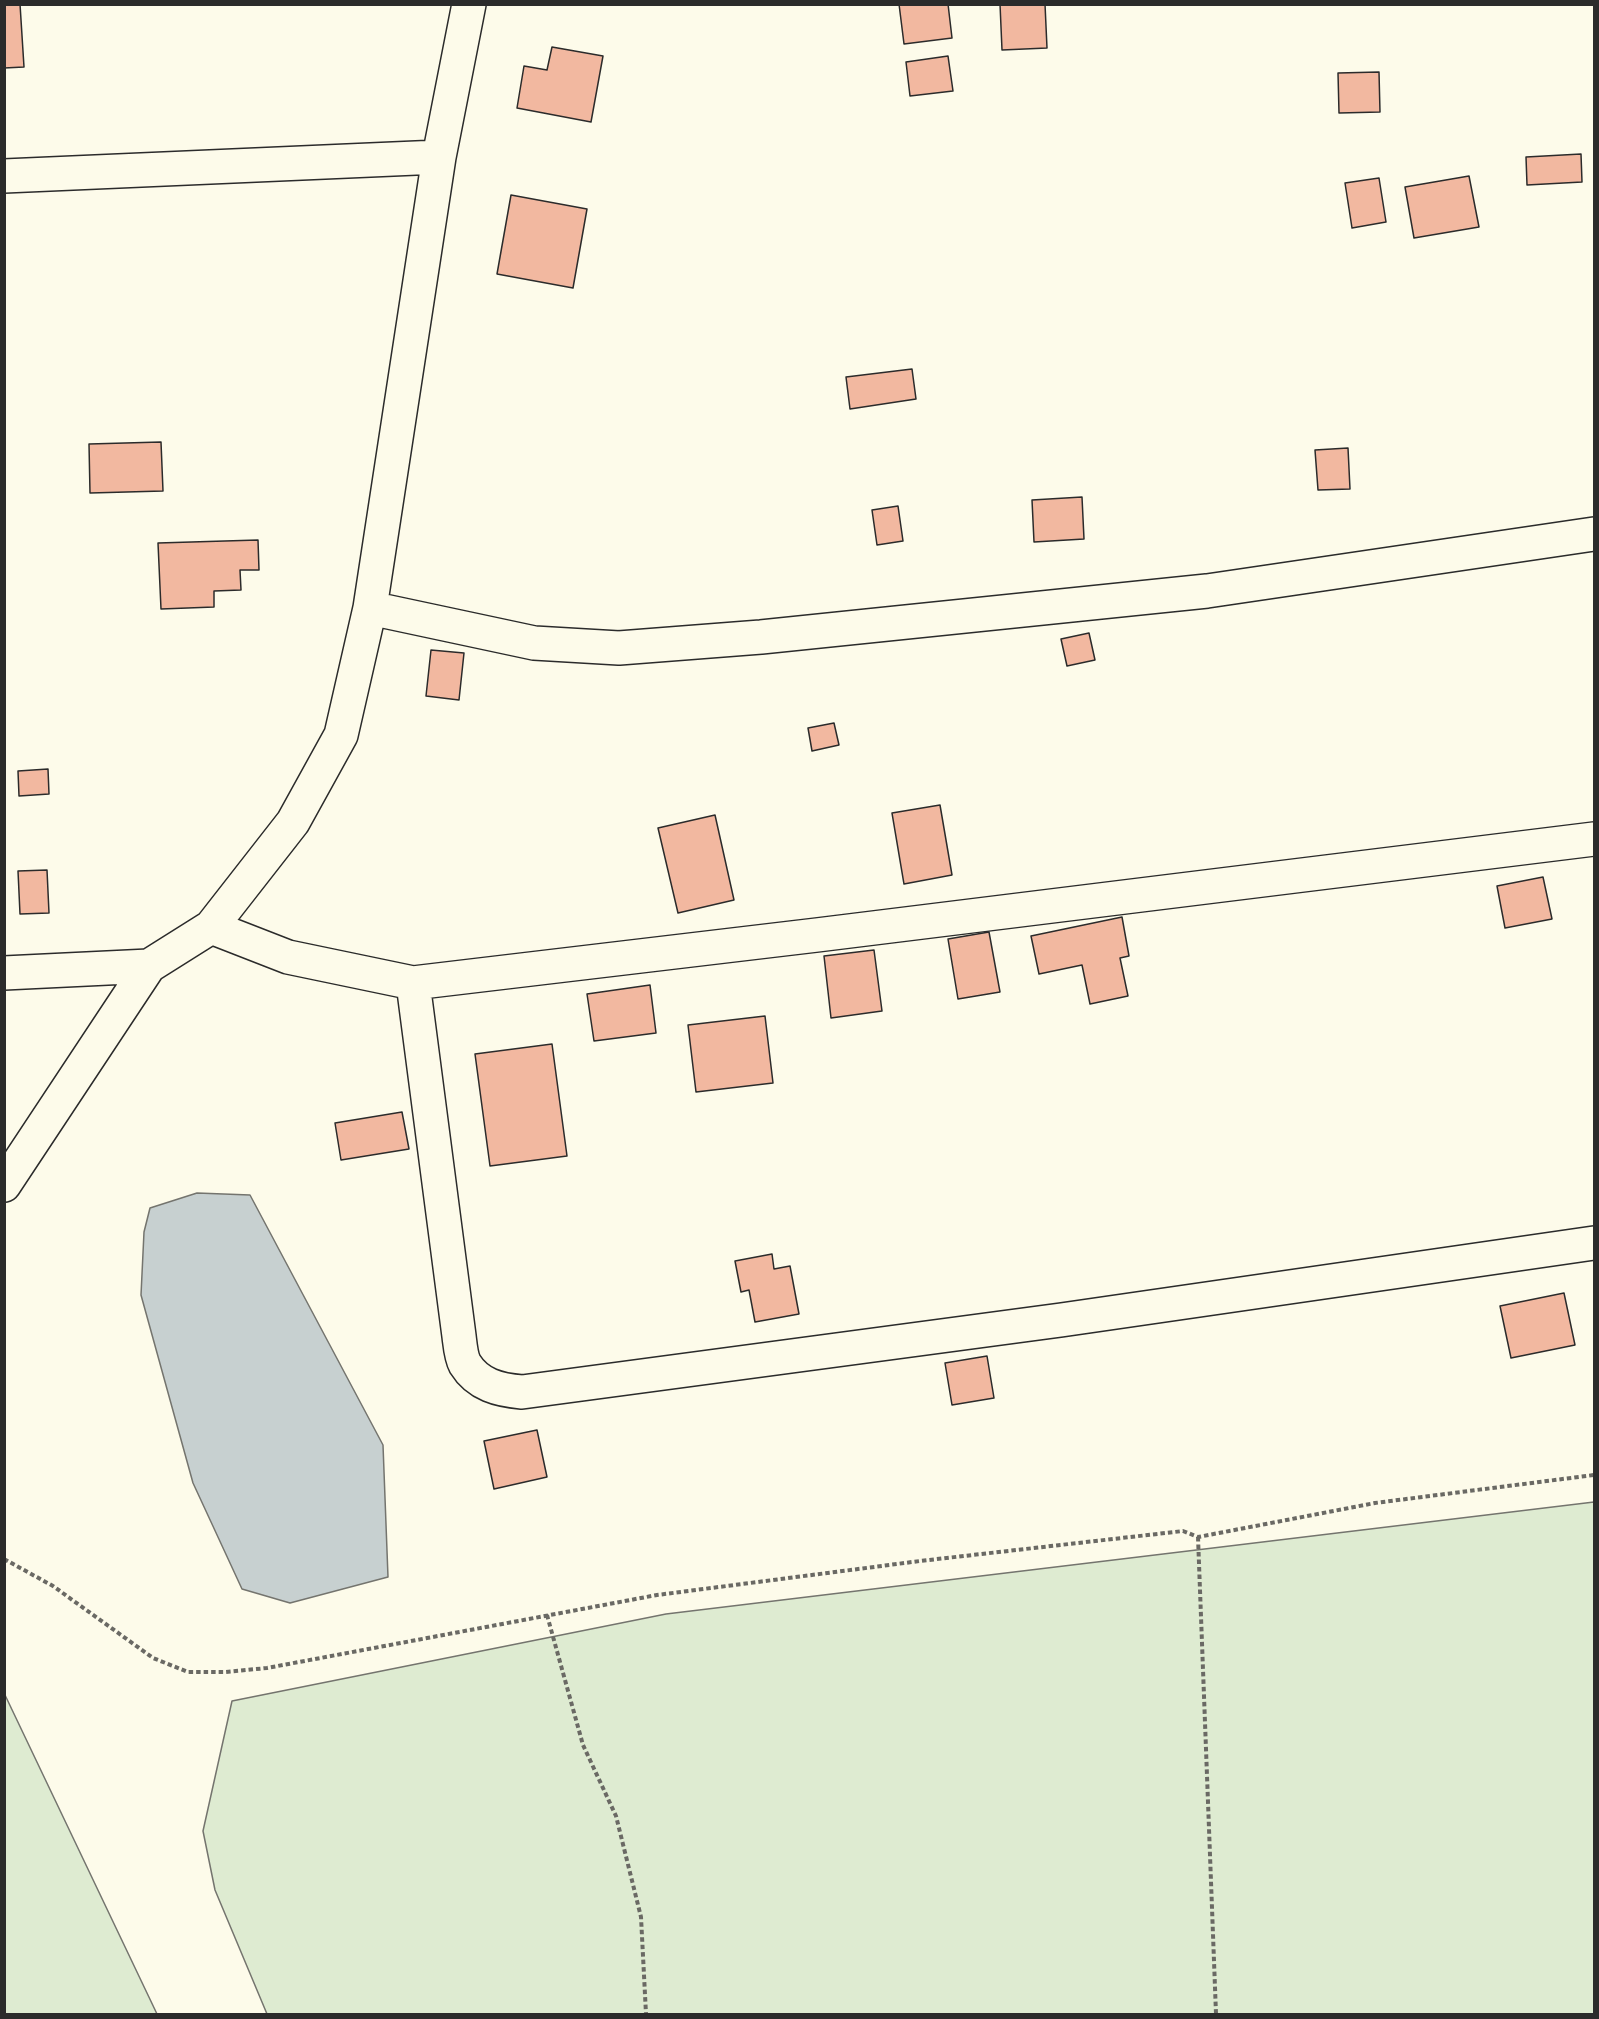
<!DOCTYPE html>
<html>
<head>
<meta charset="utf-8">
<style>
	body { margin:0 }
	#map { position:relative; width:1599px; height:2019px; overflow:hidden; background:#fdfbea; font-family:Overpass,sans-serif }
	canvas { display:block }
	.frame { position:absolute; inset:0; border:6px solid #2b2b2b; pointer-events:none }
</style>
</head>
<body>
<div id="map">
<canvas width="1599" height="2019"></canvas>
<div class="frame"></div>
</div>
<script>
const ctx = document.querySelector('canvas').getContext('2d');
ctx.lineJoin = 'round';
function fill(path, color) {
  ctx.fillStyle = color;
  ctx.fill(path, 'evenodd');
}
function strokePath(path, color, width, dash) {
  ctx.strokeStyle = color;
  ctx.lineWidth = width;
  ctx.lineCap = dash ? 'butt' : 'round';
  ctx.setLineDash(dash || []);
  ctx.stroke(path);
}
const green = new Path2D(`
	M1594 1502V2014H267L215 1890 203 1831 232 1701 666 1614Z
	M5 1695 157 2014H5Z`);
const water = new Path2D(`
	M197 1193 250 1195 383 1445 388 1577 290 1603 242 1589 193 1483 141 1295 144 1232 150 1208Z`);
const building = new Path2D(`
	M4 4H20L24 67 4 68Z
	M899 4H948L952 38 904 44Z
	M1000 4H1045L1047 48 1002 50Z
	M552 47 603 56 591 122 517 108 524 66 547 70Z
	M948 56 953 91 910 96 906 62Z
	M1379 72 1380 112 1339 113 1338 73Z
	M1581 154 1582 182 1527 185 1526 157Z
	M1469 176 1479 227 1414 238 1405 187Z
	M1379 178 1386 222 1352 228 1345 183Z
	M511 195 587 209 573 288 497 274Z
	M912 369 916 399 850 409 846 377Z
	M161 442 163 491 90 493 89 444Z
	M1348 448 1350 489 1318 490 1315 450Z
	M1082 497 1084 539 1034 542 1032 500Z
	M898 506 903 541 877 545 872 510Z
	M258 540 259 570H240L241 590 214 591V607L161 609 158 543Z
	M1089 633 1095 660 1067 666 1061 639Z
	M431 650 464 653 459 700 426 696Z
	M834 723 839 745 812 751 808 728Z
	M48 769 49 794 19 796 18 771Z
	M940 805 952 875 904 884 892 813Z
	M715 815 734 900 678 913 658 828Z
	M47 870 49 913 20 914 18 871Z
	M1543 877 1552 919 1505 928 1497 886Z
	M1122 917 1129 956 1120 958 1128 996 1090 1004 1082 965 1039 974 1031 936Z
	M989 932 1000 992 958 999 948 939Z
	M874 950 882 1011 831 1018 824 956Z
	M650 985 656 1033 594 1041 587 994Z
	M765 1016 773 1083 696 1092 688 1025Z
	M552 1044 567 1156 490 1166 475 1054Z
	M402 1112 409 1149 341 1160 335 1123Z
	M772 1254 774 1269 790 1266 799 1314 755 1322 749 1290 741 1292 735 1261Z
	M1564 1293 1575 1345 1511 1358 1500 1306Z
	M987 1356 994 1398 952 1405 945 1363Z
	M537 1430 547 1477 494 1489 484 1441Z`);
const path = new Path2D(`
	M1198 1537 1216 2014
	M4 1559 53 1586 153 1658 188 1672H226L267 1668 657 1595 920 1561 1183 1531 1198 1537 1375 1503 1594 1475
	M547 1615 583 1745 616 1816 641 1917 646 2014`);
const street = new Path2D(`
	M4 176 439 157
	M370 608 534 643 619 648 761 637 1207 591 1594 534
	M211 927 288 957 413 983 817 935 1594 839
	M4 973 149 966
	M413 983 459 1336C460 1344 461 1357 465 1364 478 1385 499 1390 522 1392L1061 1320 1594 1243
	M4 1185 149 966 211 927 293 822 341 735 370 608 439 157 469 4`);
fill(green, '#deebd1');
strokePath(green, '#74746e', 1.5);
fill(water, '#c7d0d0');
strokePath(water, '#74746e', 1.5);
fill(building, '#f2b8a0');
strokePath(building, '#2b2b2b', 1.5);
strokePath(street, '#2b2b2b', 36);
strokePath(path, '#6a6964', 4, [4.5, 3]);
strokePath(street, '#fdfbea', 33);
</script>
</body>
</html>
